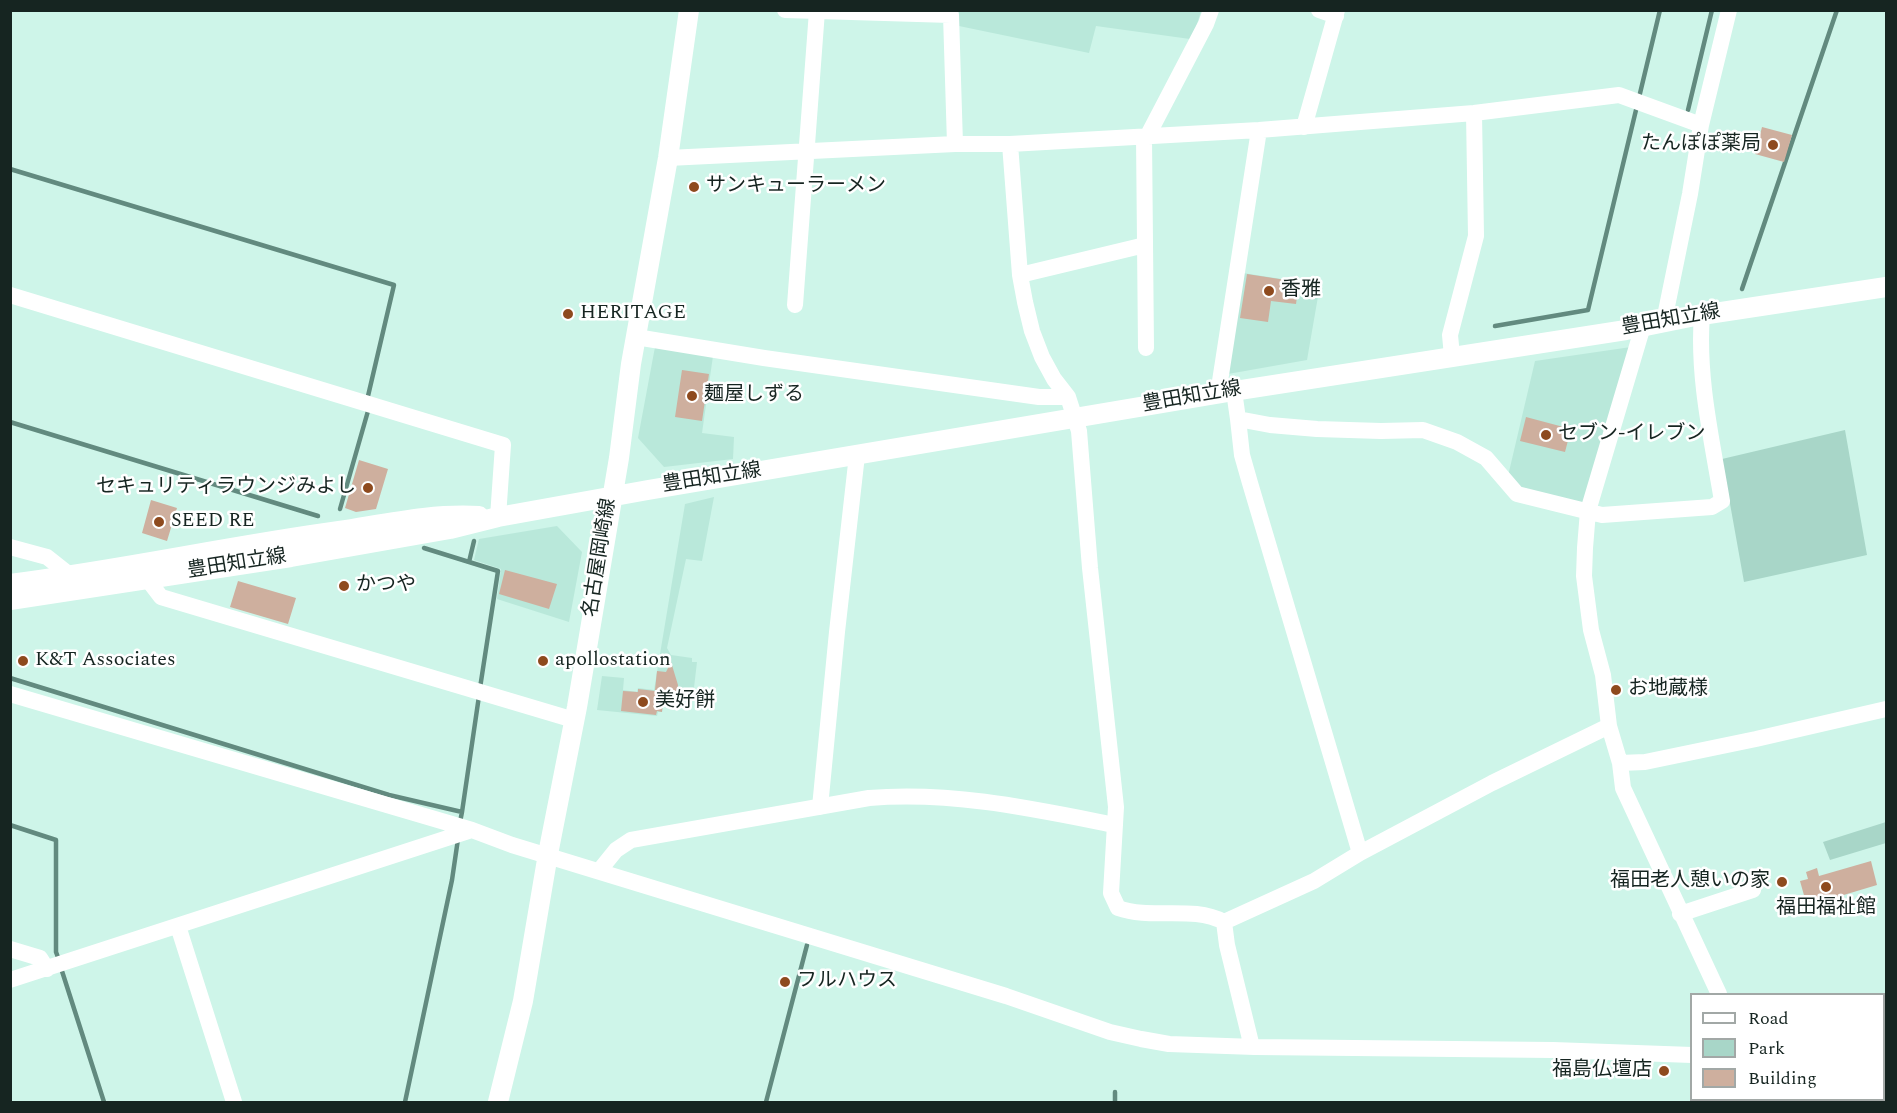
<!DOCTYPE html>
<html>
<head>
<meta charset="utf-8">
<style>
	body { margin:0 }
	#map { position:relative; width:1897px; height:1113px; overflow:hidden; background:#cef5e9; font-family:Spectral,serif }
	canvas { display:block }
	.frame { position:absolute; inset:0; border:12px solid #162521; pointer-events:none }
	.legend { position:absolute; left:1690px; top:993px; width:195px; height:108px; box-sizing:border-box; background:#fff; border:2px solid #a2a8a6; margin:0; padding:8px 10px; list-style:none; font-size:18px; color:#162521 }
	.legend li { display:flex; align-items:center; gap:12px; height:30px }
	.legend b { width:30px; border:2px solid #a2a8a6 }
</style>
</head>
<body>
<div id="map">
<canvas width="1897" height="1113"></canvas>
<div class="frame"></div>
<ul class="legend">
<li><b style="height:8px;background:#fff"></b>Road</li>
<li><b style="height:16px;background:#a8d6c8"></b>Park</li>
<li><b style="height:16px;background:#ceaf9e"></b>Building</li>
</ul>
</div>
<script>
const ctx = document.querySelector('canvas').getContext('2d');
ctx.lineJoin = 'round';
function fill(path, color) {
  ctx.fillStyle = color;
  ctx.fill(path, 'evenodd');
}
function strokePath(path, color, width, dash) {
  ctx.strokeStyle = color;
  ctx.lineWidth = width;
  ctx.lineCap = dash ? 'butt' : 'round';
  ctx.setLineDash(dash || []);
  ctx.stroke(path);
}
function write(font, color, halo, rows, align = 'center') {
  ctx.font = font + ' Spectral,"Noto Sans JP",serif';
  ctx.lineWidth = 5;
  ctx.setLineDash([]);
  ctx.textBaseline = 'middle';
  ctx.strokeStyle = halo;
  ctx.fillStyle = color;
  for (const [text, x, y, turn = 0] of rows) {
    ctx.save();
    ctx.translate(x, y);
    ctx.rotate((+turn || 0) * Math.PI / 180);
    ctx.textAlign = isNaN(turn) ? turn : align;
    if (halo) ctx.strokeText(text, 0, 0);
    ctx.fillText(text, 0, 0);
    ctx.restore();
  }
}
const built = new Path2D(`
	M958 11H1201L1195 31 1190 39 1096 26 1089 53 959 26Z
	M1243 273 1320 285 1307 360 1228 374Z
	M655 347 713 356 702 433 734 437 733 459 664 467 638 438Z
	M1631 347 1585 507 1520 490 1508 476 1535 361Z
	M714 497 702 561 686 559 667 648 671 655 692 658V662H697L693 696 665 692 662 712H658L657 716 597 710 602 676 624 678 623 690 637 692 638 688 654 690 685 504Z
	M557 526 582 552 569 622 497 599 501 569 474 560 479 539Z`);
const green = new Path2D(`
	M1845 430 1867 555 1744 582 1722 459Z
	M1886 822V843L1830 860 1823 842Z`);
const stream = new Path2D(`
	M1688 110 1712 10
	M10 169 394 285 368 396
	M1742 289 1837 10
	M1495 326 1588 310 1660 10
	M10 422 318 516
	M340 509 368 411
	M424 548 498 571 480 688
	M469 562 474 541
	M10 678 389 795 462 812 460 822
	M462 812 479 696
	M10 825 56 840V952L59 960
	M61 968 104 1102
	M405 1102 452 880 458 839
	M766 1102 807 945
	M1115 1102V1092`);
const building = new Path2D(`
	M1762 127 1792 135 1784 162 1755 154Z
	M1247 274 1299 282 1296 304 1271 301 1268 322 1240 318Z
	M682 370 709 374 702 421 675 417Z
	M1526 417 1571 429 1565 452 1520 441Z
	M359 460 388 469 376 509 356 512 345 508Z
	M151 500 177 508 167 541 142 533Z
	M505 570 557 584 549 609 499 594Z
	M238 581 296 598 288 624 230 607Z
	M671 662 678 685 677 693 655 690 657 671 666 672Z
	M638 689 664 692 662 712 657 711 656 715 621 711 623 691 638 692Z
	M1871 861 1877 885 1827 900 1828 905 1818 908 1816 903 1807 906 1800 881 1808 879 1806 872 1817 868 1819 876Z`);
const minor = new Path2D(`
	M785 10 951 15 955 144
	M1319 10 1336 16
	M1304 127 1337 10
	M1144 137 1146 348
	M1147 137 1206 24 1211 10
	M1010 144 1020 275 1025 302 1032 331 1042 357 1054 379 1068 397 1079 431 1090 568 1116 807 1111 893 1118 908C1152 920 1192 905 1224 922
	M668 158 955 144H1010L1259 130 1474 113 1619 95 1701 125
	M1020 275 1145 245
	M10 295 503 445 498 517
	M795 305 817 11
	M1664 321 1690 194 1701 125 1729 10
	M1643 326 1588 511 1585 548 1584 576 1591 630 1603 675 1609 726 1620 763 1623 788 1719 994
	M636 337 764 358 1039 397H1068
	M1452 356 1450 335 1476 236 1474 113
	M1234 391 1238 419 1270 425 1317 429 1381 431 1423 430 1457 442 1486 458 1517 494 1602 515 1712 507 1722 501C1712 440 1697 377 1702 315
	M1218 394 1259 130
	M1238 419 1242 455 1250 483 1360 853
	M10 547 47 557 71 576
	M148 580 161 597 574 720
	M10 694 472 830 512 845 1006 996 1110 1032 1141 1039 1169 1044 1255 1047 1553 1050 1692 1055
	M1620 763 1645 762 1756 739 1886 709
	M820 807 837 632 857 455
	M599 871 616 850 631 840 869 798C952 791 1034 809 1115 825
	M1680 914 1753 890
	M1224 922 1314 881 1360 853 1492 783 1609 726
	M1224 922 1227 945 1252 1047
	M178 926 234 1102
	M10 949 40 958 47 969
	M10 980 472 830
	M1884 1011 1886 1010
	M1707 1100V1102`);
const major = new Path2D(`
	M10 584C121 570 229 546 339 531 385 524 432 513 479 516
	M10 600 291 557 450 529 498 517 648 490 1234 391 1626 330 1695 316 1886 287
	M498 1102 523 1001 548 854 577 707 619 458 631 364 668 158 689 10`);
const markers = [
	[1773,145,6,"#8e4a1e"],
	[694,187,6,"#8e4a1e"],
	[1269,291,6,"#8e4a1e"],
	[568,314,6,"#8e4a1e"],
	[692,396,6,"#8e4a1e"],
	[1546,435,6,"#8e4a1e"],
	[368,488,6,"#8e4a1e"],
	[159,522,6,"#8e4a1e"],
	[344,586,6,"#8e4a1e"],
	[23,661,6,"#8e4a1e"],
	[543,661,6,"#8e4a1e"],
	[1616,690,6,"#8e4a1e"],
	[643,702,6,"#8e4a1e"],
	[1782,882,6,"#8e4a1e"],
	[1826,887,6,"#8e4a1e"],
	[785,982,6,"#8e4a1e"],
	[1664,1071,6,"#8e4a1e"]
];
const poiNames = [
	["たんぽぽ薬局",1761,145,"right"],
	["サンキューラーメン",706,187],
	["香雅",1281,291],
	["HERITAGE",580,314],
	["麺屋しずる",704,396],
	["セブン-イレブン",1558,435],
	["セキュリティラウンジみよし",356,488,"right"],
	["SEED RE",171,522],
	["かつや",356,586],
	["K&T Associates",35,661],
	["apollostation",555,661],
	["お地蔵様",1628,690],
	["美好餅",655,702],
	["福田老人憩いの家",1770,882,"right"],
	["福田福祉館",1826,909,"center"],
	["フルハウス",797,982],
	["福島仏壇店",1652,1071,"right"]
];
const streetNames = [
	["豊田知立線",1671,321,-10],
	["豊田知立線",1192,398,-10],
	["豊田知立線",712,479,-9],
	["名古屋岡崎線",601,558,-81],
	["豊田知立線",237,565,-9]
];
fill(built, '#b9e8da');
fill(green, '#a8d6c8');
strokePath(stream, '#628a7f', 4.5);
fill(building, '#ceaf9e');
strokePath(minor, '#fff', 16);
strokePath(major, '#fff', 20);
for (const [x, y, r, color] of markers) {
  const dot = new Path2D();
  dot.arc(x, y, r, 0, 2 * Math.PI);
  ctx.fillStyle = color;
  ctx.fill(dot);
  strokePath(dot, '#fff', 2);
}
write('20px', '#162521', '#fff', poiNames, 'left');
write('20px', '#162521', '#fff', streetNames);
</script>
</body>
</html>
